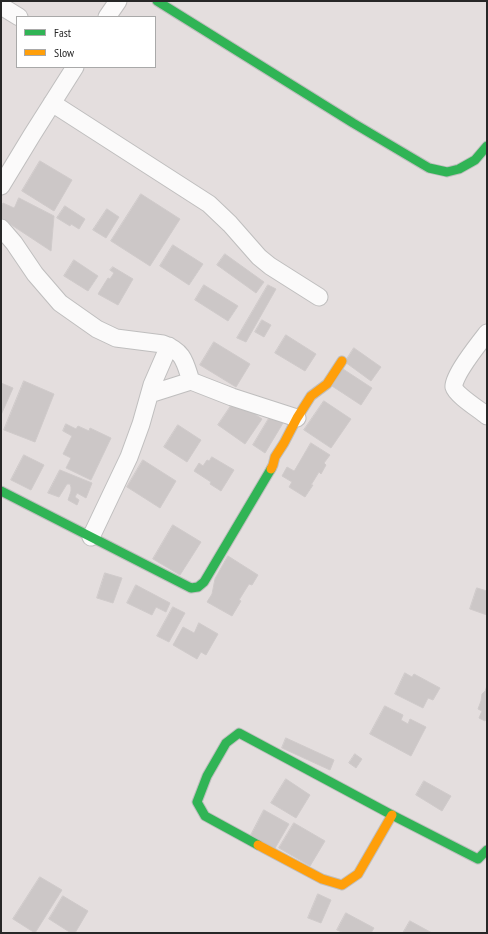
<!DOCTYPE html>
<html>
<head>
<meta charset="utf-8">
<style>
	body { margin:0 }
	#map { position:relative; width:488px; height:934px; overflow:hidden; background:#e4dede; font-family:"PT Sans Narrow",sans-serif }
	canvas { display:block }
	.frame { position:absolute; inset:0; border:2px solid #272727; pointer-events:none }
	.legend { position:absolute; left:16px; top:16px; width:140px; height:52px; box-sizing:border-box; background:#fff; border:1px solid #a9a9a9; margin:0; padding:5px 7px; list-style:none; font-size:12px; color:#272727 }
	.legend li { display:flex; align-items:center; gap:8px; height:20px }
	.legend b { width:20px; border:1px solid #a9a9a9 }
</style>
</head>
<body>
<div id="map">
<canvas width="488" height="934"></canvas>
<div class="frame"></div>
<ul class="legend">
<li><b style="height:5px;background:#30b455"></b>Fast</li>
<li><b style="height:5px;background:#ff9f0a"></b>Slow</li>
</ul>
</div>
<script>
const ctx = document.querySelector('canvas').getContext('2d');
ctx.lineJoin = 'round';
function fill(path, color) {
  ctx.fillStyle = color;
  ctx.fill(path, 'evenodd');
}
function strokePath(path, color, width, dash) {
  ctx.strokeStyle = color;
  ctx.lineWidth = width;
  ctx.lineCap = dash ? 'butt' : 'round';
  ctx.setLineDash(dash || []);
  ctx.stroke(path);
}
const building = new Path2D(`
	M40 161 72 180 54 211 22 191Z
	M141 194 180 219 150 266 111 241Z
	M19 198 54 216 51 251 1 218V207L3 203 14 208Z
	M65 206 85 219 79 229 71 224 70 226 57 218Z
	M107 209 119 217 106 238 93 230Z
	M173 245 203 264 189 285 160 266Z
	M225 254 264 282 256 293 217 265Z
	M74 260 98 276 88 291 64 276Z
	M113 267 133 279 118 305 98 294 108 278 110 279 114 273 110 270Z
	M204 285 238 306 228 321 195 300Z
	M268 285 276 289 246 342 237 338Z
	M262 320 271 325 264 337 255 332Z
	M286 335 316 354 305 371 275 353Z
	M214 342 250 364 236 387 200 365Z
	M354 348 381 367 371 381 345 362Z
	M343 369 372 388 361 405 332 386Z
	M24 381 54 394 35 442 4 430Z
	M1 383 13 388 1 415Z
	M235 400 262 419 245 444 218 425Z
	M324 401 351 419 331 448 304 430Z
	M271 415 283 423 265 453 253 445Z
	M66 424 76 429 78 426 89 431 90 428 111 438 91 480 66 468 71 458 63 454 72 436 63 431Z
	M178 425 201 440 187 462 164 447Z
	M311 443 330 455 324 463 326 465 321 474 319 472 311 485H313L305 497 289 487 292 482 282 476 287 467 294 471Z
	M24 455 44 465 31 490 11 480Z
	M212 457 234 470 221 491 210 484 211 482 194 471 199 463 203 466 207 460 209 461Z
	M143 460 176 481 160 508 127 487Z
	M60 470 92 483 86 498 77 493 75 497 79 500 77 505 68 500 71 491V487L70 484H67L59 497 48 493Z
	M173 525 201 542 180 575 153 559Z
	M228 556 258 575 252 585 249 584 239 600 241 601 232 616 207 602 212 594 215 579Z
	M105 573 122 578 113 603 97 598Z
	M136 585 170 603 166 612 156 607 152 615 127 603Z
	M477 588 487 591V615L470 609Z
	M173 607 185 613 169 642 157 636Z
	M199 623 218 634 206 655 201 652 197 659 173 645 183 627 194 633Z
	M405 673 412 677 414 674 440 688 433 700 428 698 423 708 395 694Z
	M487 686V718L485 721 479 718 482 711 478 709 481 701 482 694 485 691Z
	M385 706 403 715 401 720 408 724 410 719 426 727 411 756 370 734Z
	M286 738 334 760 330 770 282 748Z
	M355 754 362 759 356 768 349 763Z
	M286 779 310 795 296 818 271 803Z
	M424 781 451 796 442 811 416 795Z
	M264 810 289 824 274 850 250 837Z
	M294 823 325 841 310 866 279 848Z
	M40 877 62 890 35 933 13 919Z
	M318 894 331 900 321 923 308 918Z
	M63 896 88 911 75 933H71L49 919Z
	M346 913 374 928 371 933H344L337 930Z
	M410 921 432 933H403Z`);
const street = new Path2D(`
	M1 6 19 17
	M107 17 118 1
	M52 103 209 204 230 224 259 257 270 266 319 297
	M1 186 32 135 75 67
	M1 228 14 243 35 274 60 303 97 329 116 338 163 344C184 351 185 363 191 381L232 397 297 418
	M487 333C480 342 452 377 454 387 456 395 480 410 487 416
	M150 394 191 381
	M91 537 129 457 141 424 152 385 169 346`);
const fast = new Path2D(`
	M157 1 353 123 429 168 447 172 459 169 475 160 487 146
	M1 491 191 588 198 587 204 582 271 469
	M258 845 205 816 197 802 207 776 226 743 239 733 392 815 478 859 487 850`);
const slow = new Path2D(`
	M271 469 273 465 275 457 284 443 297 418 311 396 327 384 342 361
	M258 845 322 879 342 885 358 874 392 815`);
fill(building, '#ccc7c7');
strokePath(building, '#cfcaca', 1);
strokePath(street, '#bfbebe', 19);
strokePath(fast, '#bfbebe', 11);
strokePath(slow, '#bfbebe', 11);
strokePath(street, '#fbfafa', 17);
strokePath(fast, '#30b455', 9);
strokePath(slow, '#ff9f0a', 9);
</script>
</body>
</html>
